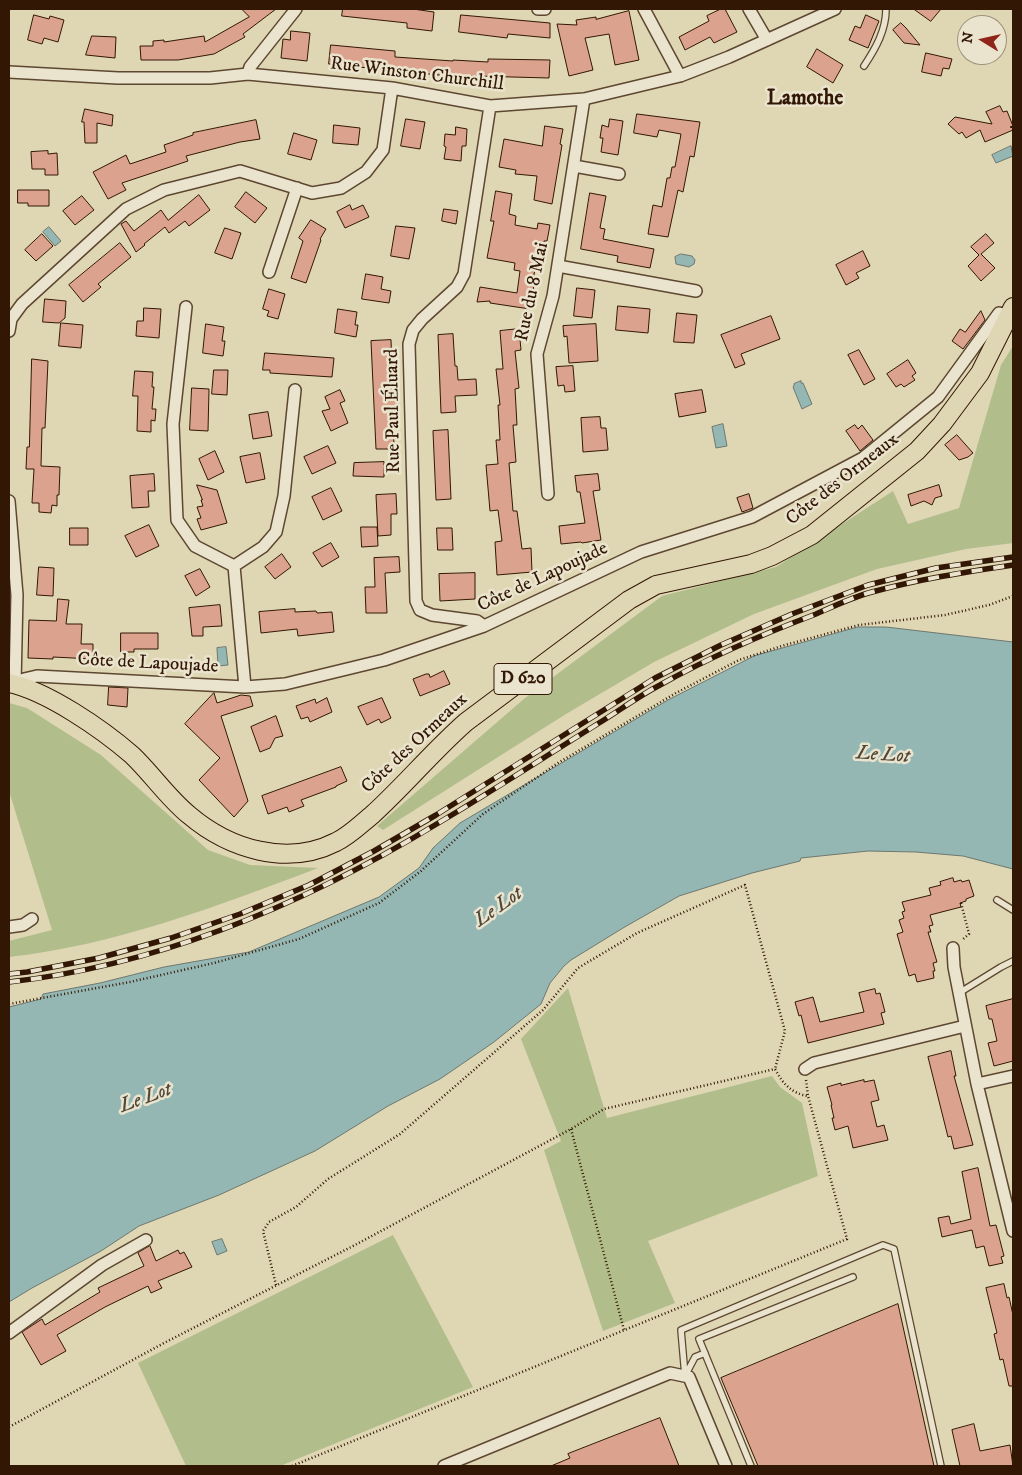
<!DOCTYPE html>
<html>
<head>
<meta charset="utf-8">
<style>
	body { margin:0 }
	#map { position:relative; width:1022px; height:1475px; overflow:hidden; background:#dfd6b4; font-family:"IM FELL DW Pica",serif }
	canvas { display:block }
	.frame { position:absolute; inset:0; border:10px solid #321704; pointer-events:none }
	.north { position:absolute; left:957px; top:15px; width:50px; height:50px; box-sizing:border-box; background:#eae4ce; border:1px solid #a0927d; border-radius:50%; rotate:279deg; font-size:14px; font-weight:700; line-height:20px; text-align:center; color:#321704 }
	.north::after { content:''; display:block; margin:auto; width:18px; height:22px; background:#8f2418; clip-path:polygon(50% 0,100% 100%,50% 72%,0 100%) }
</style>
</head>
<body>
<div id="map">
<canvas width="1022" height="1475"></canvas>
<div class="frame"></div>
<div class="north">N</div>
</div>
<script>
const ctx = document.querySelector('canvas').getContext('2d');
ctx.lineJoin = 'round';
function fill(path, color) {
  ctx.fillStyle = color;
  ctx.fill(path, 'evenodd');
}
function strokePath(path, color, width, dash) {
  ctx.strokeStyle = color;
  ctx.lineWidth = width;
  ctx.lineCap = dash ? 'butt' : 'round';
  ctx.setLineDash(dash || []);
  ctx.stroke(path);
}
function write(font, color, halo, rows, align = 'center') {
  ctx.font = font + ' "IM FELL DW Pica",serif';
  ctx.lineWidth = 5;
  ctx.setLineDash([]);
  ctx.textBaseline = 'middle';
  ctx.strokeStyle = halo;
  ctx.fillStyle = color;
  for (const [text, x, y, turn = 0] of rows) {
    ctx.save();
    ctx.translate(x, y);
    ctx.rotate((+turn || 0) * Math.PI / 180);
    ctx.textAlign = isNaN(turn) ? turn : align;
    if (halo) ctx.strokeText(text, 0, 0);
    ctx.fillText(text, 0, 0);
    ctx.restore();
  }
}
const green = new Path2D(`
	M1013 346V543L966 549 877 569 754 614 654 662 566 714 383 830 377 826 525 698 662 596 776 567 893 491 908 524 959 508 1001 365Z
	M9 703 27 708 101 755 208 850 250 865 318 868C218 906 116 945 9 957V941L52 930 9 791Z
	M568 988 607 1118 772 1076 780 1087 802 1103 818 1176 648 1241 675 1303 603 1331 544 1150 561 1141 521 1039Z
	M393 1235 473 1387 280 1466H186L138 1363Z`);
const water = new Path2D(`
	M1011 146 1013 156 996 163 992 155Z
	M49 227 61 241 55 246 43 232Z
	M681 254 692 256 695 260 694 264 689 267 676 264 675 257Z
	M801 381V383H803L812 404 802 409 793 387 794 386V384Z
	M723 424 727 446 716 448 712 427Z
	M858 627H886L1013 642V869L963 856 916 852 868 851 801 858 800 861 752 873 679 896 623 928 571 960 564 966 550 983 541 1004 494 1042 440 1079 388 1106 315 1151 219 1195 139 1226 101 1251 32 1288 9 1302V1007L41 999 43 994 100 983 164 967 249 952 379 897 419 868 433 848 460 823 668 700 754 656Z
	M226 647 228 665 218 666 217 648Z
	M222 1239 227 1251 217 1255 212 1242Z`);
const building = new Path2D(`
	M242 9H276L243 34 245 37 214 54 178 60H141L140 46H153V41L164 40V42L204 36 205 42 249 17Z
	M343 9H413L434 12 432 31 407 28V23L342 16Z
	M721 9H725L737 32 714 43 710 37 685 50 679 37 709 21 707 16Z
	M914 9H941L931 21Z
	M629 11 639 60 615 65 609 34 585 38 593 70 569 76 557 24 577 25 576 20 596 17V19Z
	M34 15 49 19 50 16 64 20 58 42 44 38 42 44 28 40Z
	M461 15 550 23V38L508 34 507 38 459 32Z
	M866 15 879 21 868 48 849 40 855 26 860 28Z
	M901 23 906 28 920 45 904 43 893 30Z
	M291 31 310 33 307 61 281 58 283 39 290 40Z
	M92 36 116 37 115 58 86 55Z
	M331 45 395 51V57L453 61V60L488 62V59L550 60 549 78 439 75 329 64Z
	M817 49 843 65 833 83 807 67Z
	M926 53 952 59 949 69 943 68 941 76 922 72Z
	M1000 106 1003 112 1007 111 1013 126 1010 127 1013 128V130L985 142 980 130 966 138 962 132 959 134 948 124 955 117 992 124 986 112Z
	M85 109 113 115 112 126 97 123V143H85L84 122H82Z
	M637 114 700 122 694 157 690 156 683 192 678 190 668 237 648 234 653 205 662 207 667 178H670L672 167H675L681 134 659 130 657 137 634 133Z
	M406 119 425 122 420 149 401 146Z
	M610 119 623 121 618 155 601 152 603 138H600L602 125 608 127Z
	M256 120 260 139 240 142 186 156 188 161 122 183 126 190 108 199 93 172 126 155 130 164 166 152 164 145 193 135V133Z
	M334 125 360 128 358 145 333 143Z
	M545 126 563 129 560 144 562 145 552 204 534 200 537 176 515 174 516 170 499 167 504 139 542 146Z
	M456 127 467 129 466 146H462L461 161 444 159 446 147 444 146 445 134 455 135Z
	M294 133 317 140 311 160 288 154Z
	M48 151V154L57 153 58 175H45V169H32L31 152Z
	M18 190H49V206H28V203H18Z
	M496 191 512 194 509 214 516 216 515 225 537 229 538 223 550 225 547 241H544L540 260 537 259 532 285H534L530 309 490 303V301L477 302 480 287 517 293 520 271 514 270 515 263 487 258 494 221H491Z
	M246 192 267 208 255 223 235 207Z
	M590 193 606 196 600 228 605 229 603 239 654 249 650 268 617 262 618 256 581 249Z
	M199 195 210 210 189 226 185 221 169 233 165 227 144 244 145 245 136 252 121 224 126 221 134 231 161 210 168 220Z
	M82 196 94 210 75 225 63 211Z
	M350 205 352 210 363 205 369 217 345 228 337 212Z
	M444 209 458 211 456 224 442 221Z
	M311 220 326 229 320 239 321 240 306 283 291 278 303 241 299 238Z
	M396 226 415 228 409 259 391 256Z
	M225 228 241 233 232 259 215 253Z
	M42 234 53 246 36 261 25 250Z
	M986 234 994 243 981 254 995 268 981 281 968 266 979 255 971 247Z
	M120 243 131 257 98 284 101 287 83 302 69 285Z
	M863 251 870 266 856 273 859 278 846 285 836 265Z
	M366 274 383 277 381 289 391 291 389 303 362 299Z
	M577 288 595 290 592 318 574 316Z
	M269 289 285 294 278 319 267 316 269 311 263 309Z
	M45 299 66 301 65 318 59 323 43 322Z
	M618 306 650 309 648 333 616 330Z
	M144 308 161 309 159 338 136 336 137 321H143Z
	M338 309 357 312 355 325H358L356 337 335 333Z
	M981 311 985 320 963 349 952 341 960 329 965 332Z
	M677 313 697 315 694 343 674 342Z
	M771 316 780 339 741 354 745 364 735 368 721 335Z
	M61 323 83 325 81 348 59 346Z
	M206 324 224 327 222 341H225L223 356 203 353Z
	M596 324 598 361 569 363 567 336 564 337 563 326Z
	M519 329 521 350 515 351 519 388 515 389 517 425H513L516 462 509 463 513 511H517L522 549 531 548 532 572 497 575 495 542 502 541 498 510 490 511 486 465 498 464 496 440H500L498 405H500L496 369H503L500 331Z
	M453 334 455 366H457L458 380 476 379 477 395 455 396 456 412 441 413 438 335Z
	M391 340 392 365H395L397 410H393L394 449H376L371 341Z
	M859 350 875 379 864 385 848 355Z
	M265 353 334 358 332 377 270 373V370H263Z
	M32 359 48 361 45 428H42L41 466 60 467 59 495H57V506L52 505 51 513 39 512V503H32L34 469H26L27 447H29Z
	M908 360 916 373 912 376 915 380 904 387 901 384 896 387 887 374Z
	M573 366 575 391 565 392 564 385 558 386 556 367Z
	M214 370H228L227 395 212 394Z
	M135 371 153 372 152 387H154L152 409H156L155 421 151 420V432L137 431 138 396H133Z
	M192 388 209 389 208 431 190 430Z
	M340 390 345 401 340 403 348 423 331 431 322 411 330 409 325 397Z
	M702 390 706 412 679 417 675 394Z
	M268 412 272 436 253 439 249 415Z
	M600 417 601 428H606L608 450 583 452 581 418Z
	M855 425 858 429 862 425 873 440 860 451 846 431Z
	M448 430 451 499 436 500 433 431Z
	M957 435 973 453 968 457 959 460 945 445Z
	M328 446 336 463 312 474 304 457Z
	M215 451 224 472 208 480 199 459Z
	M260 453 265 479 246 483 240 457Z
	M384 462V477L353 476 354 463Z
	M154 474 155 491H148L149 507 132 508 130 476Z
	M598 474 600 490 593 491 601 540 582 543 581 542 561 544 559 526 585 523 580 492H577L575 476Z
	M197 485 217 490 227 523 201 530 197 519 201 518 197 507 203 506 201 500H202Z
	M939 485 942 496 935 498 932 505 924 501 911 506 908 495Z
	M331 488 342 511 323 520 312 497Z
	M396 494 397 514H391V535L378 536 376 495Z
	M749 494 753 508 742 512 737 498Z
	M149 525 159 546 136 557 125 536Z
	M361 527H377L378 546 362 547Z
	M70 528H88V545H70Z
	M437 528H452L453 550H438Z
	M331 543 339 557 322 567 313 553Z
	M282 554 291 567 275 579 265 567Z
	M399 557 400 572 385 573 387 613H366L365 587H375L374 558Z
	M39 567 54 568 53 596 37 595Z
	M200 569 210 587 196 596 185 576Z
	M475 573V599L440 601 439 574Z
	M58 599 69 600 66 624H82L81 644H93V659L53 657V659L28 658 29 620 56 621Z
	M220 605 222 626 203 627V636H192L189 608Z
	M295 609V612L316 611 317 613 332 612 334 632 298 636 297 629 261 633 259 612Z
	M121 633H158V649H134V652H121Z
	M444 671 450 684 420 696 413 679 426 674H429L430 677Z
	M109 687 128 688 127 707 108 705Z
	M214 693 217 703 241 695 250 696 253 706 221 716 248 801 234 817 199 780 220 758 185 724Z
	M327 698 332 712 310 722 308 717 301 719 296 706 315 699 316 703Z
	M382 698 391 718 381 723 379 719 367 725 358 707Z
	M276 716 283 736 275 738 270 748 260 752 251 727Z
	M341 767 347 781 336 786V787L301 800 304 806 289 812 287 807 268 814 262 796Z
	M953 878 954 882 961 880 962 882 969 880 974 896 966 899V901L960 903 961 907 930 915 933 925 929 926 931 932H928L937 962 933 963 935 971H933L934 978 917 982 915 974 909 976 897 934 903 932 899 920 904 918 902 912 905 911 902 902 931 895 929 888 941 885 940 882Z
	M875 989 876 994 880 993 885 1012 881 1013 884 1024 808 1043 801 1015 799 1016 795 1002 813 997 820 1022 864 1012 859 993Z
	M1013 999V1061L994 1066 988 1043 997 1041 992 1019H989L986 1006Z
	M951 1051 956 1076H954L973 1145 954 1149 951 1136 948 1137 928 1057Z
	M864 1080V1082L874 1080 879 1100 871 1102 877 1127 884 1125 888 1140 853 1148 848 1126 835 1130 832 1118H834L831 1105H832L827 1087 841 1083V1085Z
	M978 1168 990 1226 996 1225 1004 1256 1001 1257 1003 1263 989 1266 984 1246 976 1248 972 1230 942 1237 938 1218 949 1216 951 1224 971 1219 962 1172Z
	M150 1246 156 1261 178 1250 180 1254 184 1252 192 1267 158 1281 162 1288 151 1293 148 1286 105 1307 57 1335 66 1351 41 1365 22 1332 42 1319 45 1325 100 1292 98 1288 144 1266 138 1253Z
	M1004 1284 1007 1298 1009 1297 1013 1315V1386H1009L1003 1359 1000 1360 994 1334 997 1333 986 1288Z
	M898 1304 934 1466H758L721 1378Z
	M660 1418 679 1466H551L570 1458 568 1454Z
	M974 1424 980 1451 1010 1445 1013 1466H960L952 1430Z`);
const path = new Path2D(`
	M961 903 969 934 962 940
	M9 1004 130 982 214 963 299 939 379 903 421 871 483 814 558 763 676 693 739 660 785 645 859 625 945 615 989 605 1013 596
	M806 1080 808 1096
	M571 1129 624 1330
	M276 1285 263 1231 269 1222 296 1207 328 1179 400 1134 543 1010 578 968 637 933 745 885 785 1031 775 1069
	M9 1427 164 1343 355 1245 571 1129 604 1109 775 1069C783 1084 791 1093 808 1096L847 1239 292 1466`);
const lane = new Path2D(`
	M864 66C876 48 886 30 886 9
	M997 900 1013 910
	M959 993 1001 967 1013 961
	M705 1353 695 1357 685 1376 681 1330 883 1245 894 1249 941 1466
	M751 1466 699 1339 853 1277`);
const street = new Path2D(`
	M538 9H545
	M644 9 680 76
	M749 9 767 40
	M9 72 118 78H210L248 74 392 88 490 106 584 99 680 76 729 57 835 9
	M248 74 250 67 296 9
	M574 166 619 174
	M558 266 696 291
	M269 272 297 188
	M186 307 173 424 177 520 195 546 234 566 245 687
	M9 331 11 319 22 304 126 209 164 190 240 171 312 193 341 188 366 172 383 150 392 88
	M548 494 537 354 553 296 584 99
	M9 501 17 595 15 684
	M234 566 263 547 276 532 284 496 295 390
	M484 626 477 621 432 615 420 610 416 601 409 344 413 330 422 319 457 287 464 274 490 106
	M15 684 24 679 37 676 245 687 285 684 384 660 484 626 641 552 752 517 863 458 938 397 999 313 1009 316
	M9 927 23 925 32 919
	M953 948 954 967 977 1084 1013 1231
	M805 1069 814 1063 965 1026
	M977 1084 1013 1076
	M9 1333 102 1265 146 1240
	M444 1466 670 1373 689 1377 726 1466`);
const primary = new Path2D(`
	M9 683C47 691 102 729 132 755 152 774 168 798 189 815 229 849 287 867 336 842 349 836 361 824 372 815 405 785 433 751 466 722L629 600 656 585 751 564 772 556 812 535 917 451 942 424 980 373 1013 307`);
const rail = new Path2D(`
	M9 974 27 972 99 958 171 938 240 914 309 885 374 851 436 815 655 678 721 645 792 614 868 585 936 568 1013 557
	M9 982C162 965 310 901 440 822 494 790 546 756 599 723 620 710 639 696 660 685 710 657 763 634 816 614 834 606 853 597 872 592 919 579 966 572 1013 565`);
const shields = [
	[523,679,58]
];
const shieldNames = [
	["D 620",523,679]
];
const streetNames = [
	["Rue Winston Churchill",417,75,7],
	["Rue du 8 Mai",533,292,-78],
	["Rue Paul Éluard",394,411,-91],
	["Côte des Ormeaux",843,480,-38],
	["Côte de Lapoujade",543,578,-25],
	["Côte de Lapoujade",148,664,3],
	["Côte des Ormeaux",415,744,-43]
];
const waterNames = [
	["Le Lot",883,756,4],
	["Le Lot",499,908,-35],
	["Le Lot",146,1099,-20]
];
const quarterNames = [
	["Lamothe",805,100]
];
fill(green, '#b2bd8c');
fill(water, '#95b7b4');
strokePath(water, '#6d776e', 1);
fill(building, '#dba28d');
strokePath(building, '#321704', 1);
strokePath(lane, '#5d4730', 8);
strokePath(street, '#5d4730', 14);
strokePath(primary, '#321704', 20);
strokePath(path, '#321704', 2.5, [1, 2.5]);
strokePath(lane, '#eae4ce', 5.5);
strokePath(street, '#eae4ce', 11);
strokePath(primary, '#dfd6b4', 18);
strokePath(rail, '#321704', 5.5);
strokePath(rail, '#eae4ce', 4, [11]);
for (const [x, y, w] of shields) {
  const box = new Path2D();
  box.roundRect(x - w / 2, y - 15.5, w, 31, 4);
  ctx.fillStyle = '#eae4ce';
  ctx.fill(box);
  strokePath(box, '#321704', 1);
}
write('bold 18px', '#321704', null, shieldNames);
write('19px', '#321704', '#eae4ce', streetNames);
write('italic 20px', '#504739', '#eae4ce', waterNames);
write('bold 21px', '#321704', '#eae4ce', quarterNames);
</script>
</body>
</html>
